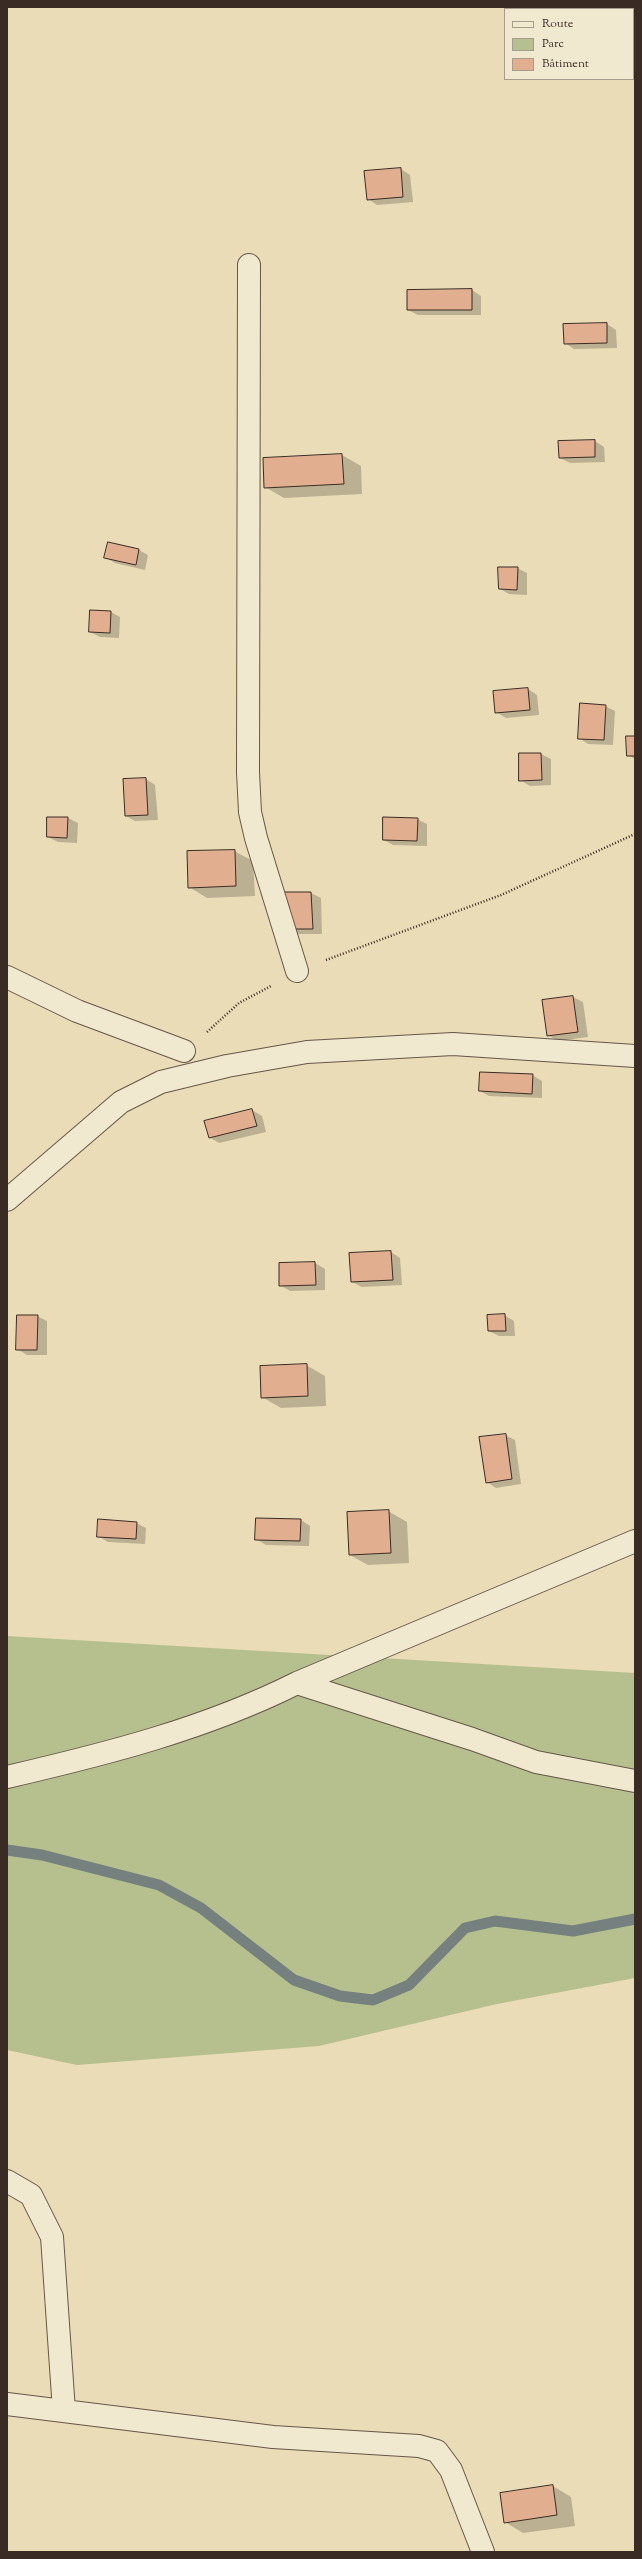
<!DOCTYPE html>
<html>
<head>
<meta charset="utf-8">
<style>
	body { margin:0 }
	#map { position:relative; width:642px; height:2559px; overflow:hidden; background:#eadcb6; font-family:"Sorts Mill Goudy",serif }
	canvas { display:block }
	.frame { position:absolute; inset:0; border:8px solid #3a2b25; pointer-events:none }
	.legend { position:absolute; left:504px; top:8px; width:130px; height:72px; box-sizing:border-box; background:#f1e8d0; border:1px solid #a89c8c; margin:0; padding:5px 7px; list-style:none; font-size:12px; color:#3a2b25 }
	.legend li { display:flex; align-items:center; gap:8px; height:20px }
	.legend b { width:20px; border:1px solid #a89c8c }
</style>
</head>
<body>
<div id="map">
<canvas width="642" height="2559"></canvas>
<div class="frame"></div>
<ul class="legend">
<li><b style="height:5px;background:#f1e8d0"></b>Route</li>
<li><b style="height:11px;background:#b6c08e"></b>Parc</li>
<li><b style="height:11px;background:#e2ae90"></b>Bâtiment</li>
</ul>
</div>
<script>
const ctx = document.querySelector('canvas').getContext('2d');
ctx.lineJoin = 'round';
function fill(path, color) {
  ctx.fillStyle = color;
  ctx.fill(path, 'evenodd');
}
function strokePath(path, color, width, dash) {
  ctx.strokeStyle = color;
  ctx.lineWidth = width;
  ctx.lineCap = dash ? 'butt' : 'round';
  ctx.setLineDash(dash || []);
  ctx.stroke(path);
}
const green = new Path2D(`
	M7 1636 635 1673V1978L497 2004 319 2046 77 2065 7 2050Z`);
const shadow = new Path2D(`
	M633 33H635V61L633 60Z
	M401 169 410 175 413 202 377 205 368 199Z
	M472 290 481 296V315H418L408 310Z
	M607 324 616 330 617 348 574 349 565 343Z
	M595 441 604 447 605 462 570 463 560 458Z
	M342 455 361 466 362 494 284 498 265 487 264 459Z
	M139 550 148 555 145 570 115 563 105 557Z
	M517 568 527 573V595L509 594 500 589Z
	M111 612 120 617 119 638 100 637 90 632Z
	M528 689 537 695 539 715 506 718 496 712Z
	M605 706 615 711 613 745 588 744 579 738Z
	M635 737V759L628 755Z
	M520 754H541L551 759V785L530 786 520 780Z
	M146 779 155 785 158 820 135 821 126 816Z
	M48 818H68L78 823 77 843 58 842 48 837Z
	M417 819 427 824V846L393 845 384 840Z
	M234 851 253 861 255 896 207 898 189 887Z
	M286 893H311L321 898 322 934H296Z
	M573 997 583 1002 588 1037 558 1041 548 1035Z
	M532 1075 542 1081V1098L489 1096 480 1091Z
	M252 1110 262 1116 266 1132 219 1143 209 1137Z
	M391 1252 400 1258 402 1285 362 1287 352 1282Z
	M315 1263 325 1269V1290L290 1291 280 1285V1264Z
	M504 1315 514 1321 515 1336H499L489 1331Z
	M37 1316 47 1321V1355H27L17 1349Z
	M306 1365 325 1376 326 1406 281 1408 262 1397Z
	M505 1435 515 1440 521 1484 496 1488 487 1482Z
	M388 1511 407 1522 409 1563 368 1565 350 1555Z
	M301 1520 310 1526 309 1546 266 1545 256 1539Z
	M136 1523 146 1528 145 1544 108 1542 98 1536Z
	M553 2486 571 2497 575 2526 523 2533 505 2522Z`);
const stream = new Path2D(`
	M7 1850 42 1855 159 1885 201 1908 294 1980 340 1996 373 2000 409 1985 465 1928 495 1921 573 1931 635 1919`);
const building = new Path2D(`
	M633 32H635V56H633Z
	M401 168 403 197 367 200 364 171Z
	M472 289V310H407V290Z
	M607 323V343L564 344 563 324Z
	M595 440V457L559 458 558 441Z
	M342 454 344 484 264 488 263 458Z
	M108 542 139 549 136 565 104 558Z
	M498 567H518L517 590 499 589Z
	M90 610 111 611 110 633 89 632Z
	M528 688 530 710 495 713 493 691Z
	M580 703 606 705 604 740 578 739Z
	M626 736H635V756H627Z
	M519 753H541L542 780 519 781Z
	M146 778 148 815 125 816 123 779Z
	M47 817H68L67 838 47 837Z
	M383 817 418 818 417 841 383 840Z
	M235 850 236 886 188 888 187 851Z
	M285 892H311L313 929H286Z
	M573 996 578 1032 547 1036 542 1000Z
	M480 1072 533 1074 532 1094 479 1091Z
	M252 1109 257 1126 209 1138 204 1121Z
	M391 1251 393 1280 351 1282 349 1253Z
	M315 1262 316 1285 279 1286V1263Z
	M505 1314 506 1331H488L487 1315Z
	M17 1315H38L37 1350H16Z
	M307 1364 308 1396 261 1398 260 1366Z
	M506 1434 512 1479 486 1483 479 1437Z
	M389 1510 391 1553 349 1555 347 1512Z
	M256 1518 301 1519 300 1541 255 1540Z
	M98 1519 137 1522 136 1539 97 1537Z
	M553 2485 557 2515 504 2523 500 2493Z`);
const path = new Path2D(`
	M326 960 501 895 635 834
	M207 1032 239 1003 271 986`);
const street = new Path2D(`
	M249 265 248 772 250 812 256 838 297 971
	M7 977 77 1011 184 1051
	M7 1200 121 1102 161 1082 227 1066 307 1052 453 1044 635 1056
	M297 1683 472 1739 536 1762 635 1781
	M7 1777C106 1754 205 1729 297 1683L635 1541
	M7 2181 31 2195 52 2237 64 2411
	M7 2404 273 2437 419 2446 437 2451 451 2470 483 2552`);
fill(green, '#b6c08e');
fill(shadow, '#0003');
strokePath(stream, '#76807e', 11);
fill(building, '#e2ae90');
strokePath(building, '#3a2b25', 1);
strokePath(street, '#665749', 24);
strokePath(path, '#3a2b25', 2.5, [1, 2]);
strokePath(street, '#f1e8d0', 22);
</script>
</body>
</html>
